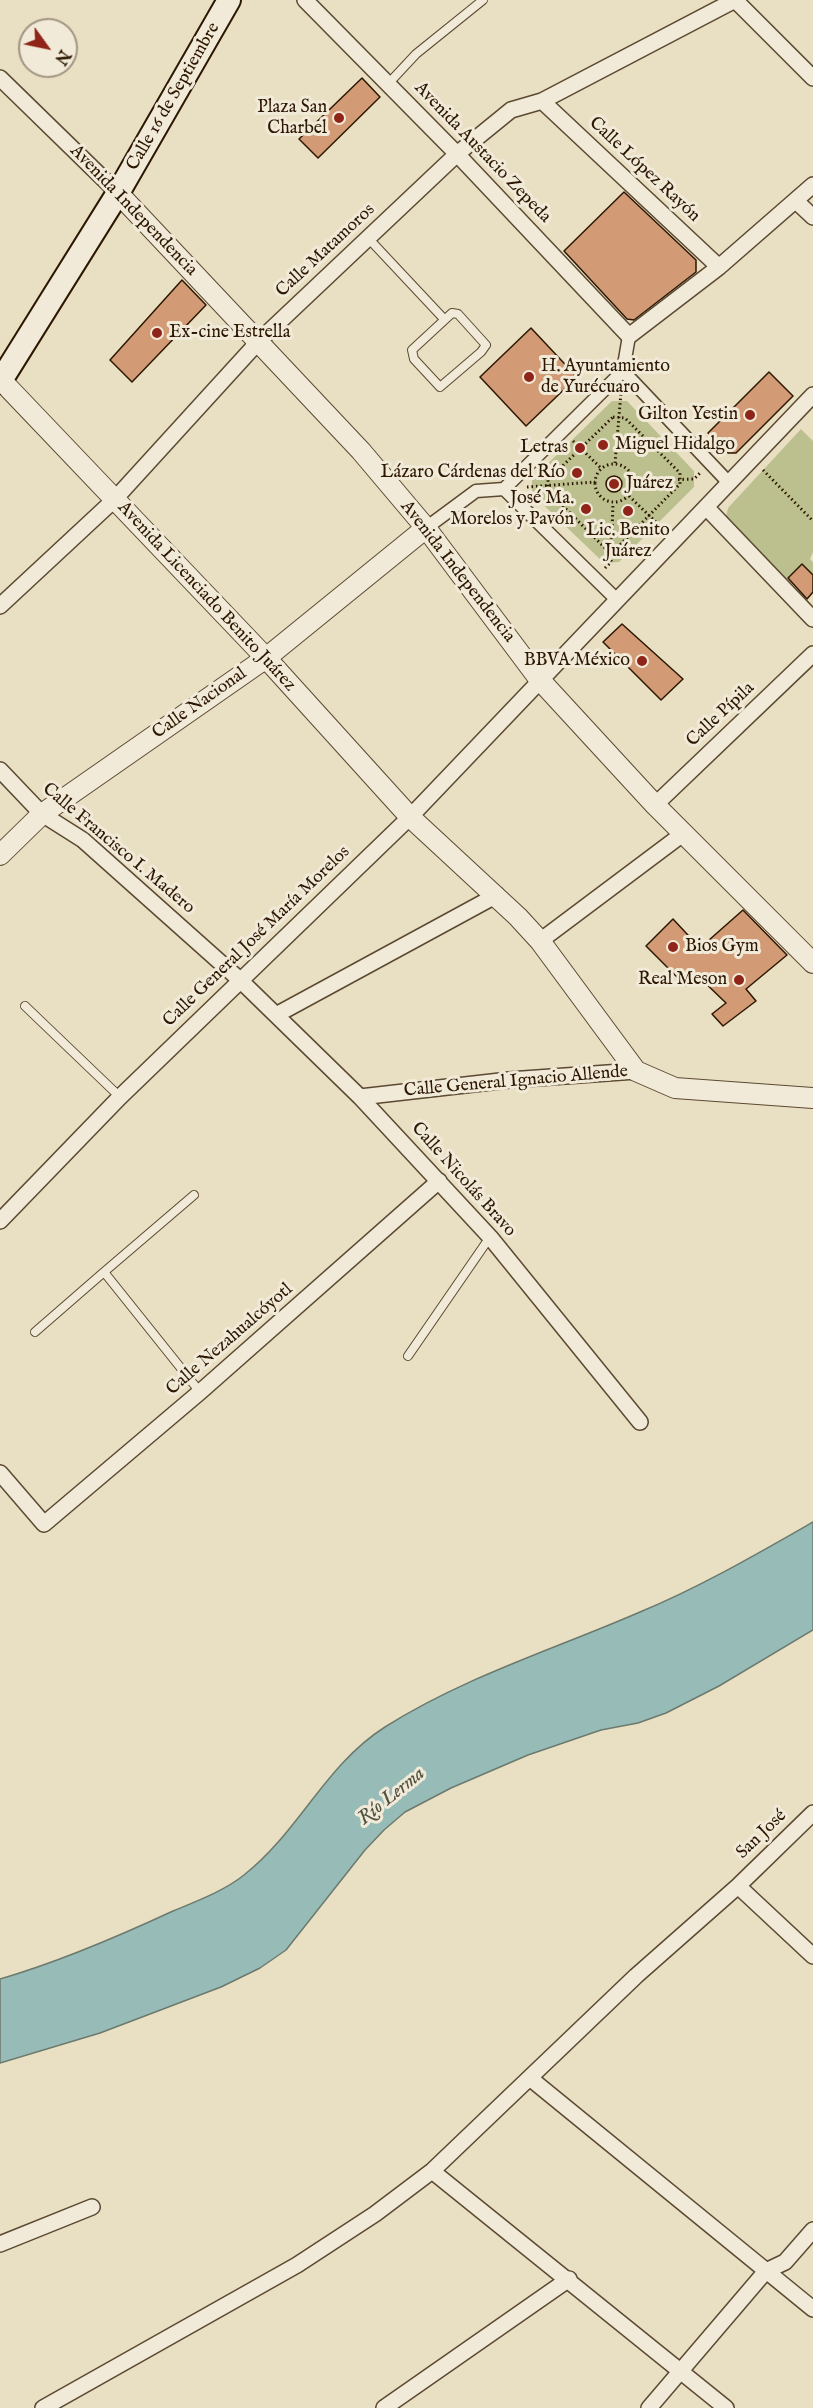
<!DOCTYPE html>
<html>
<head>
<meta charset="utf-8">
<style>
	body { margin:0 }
	#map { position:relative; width:813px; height:2408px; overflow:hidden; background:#e9dfc3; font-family:"IM FELL English",serif }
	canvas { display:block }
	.north { position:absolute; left:18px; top:18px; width:60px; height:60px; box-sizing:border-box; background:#f1ead8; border:2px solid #a29682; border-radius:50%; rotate:123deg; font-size:16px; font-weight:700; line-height:24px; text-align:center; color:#2c1700 }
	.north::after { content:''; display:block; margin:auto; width:21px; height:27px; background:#8f2418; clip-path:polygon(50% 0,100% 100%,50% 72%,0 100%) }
</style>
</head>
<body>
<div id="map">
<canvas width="813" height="2408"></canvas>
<div class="north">N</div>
</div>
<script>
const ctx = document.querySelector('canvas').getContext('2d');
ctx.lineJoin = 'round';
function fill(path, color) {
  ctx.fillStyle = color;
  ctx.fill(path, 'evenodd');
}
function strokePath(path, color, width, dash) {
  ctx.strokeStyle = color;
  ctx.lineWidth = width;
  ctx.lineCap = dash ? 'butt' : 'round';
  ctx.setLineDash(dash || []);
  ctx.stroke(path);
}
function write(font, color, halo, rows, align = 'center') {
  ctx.font = font + ' "IM FELL English",serif';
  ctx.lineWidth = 6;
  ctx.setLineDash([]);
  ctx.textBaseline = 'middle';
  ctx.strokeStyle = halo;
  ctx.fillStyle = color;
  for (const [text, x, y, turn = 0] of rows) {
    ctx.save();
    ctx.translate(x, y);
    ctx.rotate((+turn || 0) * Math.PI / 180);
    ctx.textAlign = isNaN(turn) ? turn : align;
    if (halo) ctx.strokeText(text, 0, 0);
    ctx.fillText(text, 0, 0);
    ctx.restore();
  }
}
const green = new Path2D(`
	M612 401H627L694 471V487L619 562 604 563 532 494V479Z
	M801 429 813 441V552L810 559 813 562V575L802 564 786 579 726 517 728 508Z`);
const water = new Path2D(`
	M813 1522V1630L719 1686 666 1713 638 1723 601 1730 528 1755 451 1788 405 1812 384 1830 365 1850 286 1950 260 1968 221 1987 100 2033 0 2063V1979C59 1962 117 1937 173 1911 197 1901 224 1891 244 1875 299 1832 325 1765 385 1727 464 1677 555 1649 640 1612 700 1587 757 1554 813 1522Z`);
const building = new Path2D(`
	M362 78 380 97 318 158 299 139Z
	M624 192 696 260V272L634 320 627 319 564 251Z
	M182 280 206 305 132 382 110 360Z
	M531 328 577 377 526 426 480 377Z
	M769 372 793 396 736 453H728L708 433Z
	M606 484a8 8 0 1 1 16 0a8 8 0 1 1-16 0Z
	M802 564 813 575V592L807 599 788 578Z
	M622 624 683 679 661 700 603 642Z
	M743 910 787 955 746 989 756 1001 723 1026 712 1014 726 1003 698 976 686 986 646 946 673 919 700 948Z`);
const path = new Path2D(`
	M613 417 625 418 680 473V484L617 548H605L548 491V480Z
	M573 441 602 469
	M615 463 621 393
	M595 483a19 19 0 1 1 38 0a19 19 0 1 1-38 0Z
	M763 470 813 521
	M633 481 694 479 701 472
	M527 487 595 482
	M629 496 664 530
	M605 568 611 562 613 503`);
const service = new Path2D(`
	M388 84 416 54 483 0
	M369 239 444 319
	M452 313 458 314 486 345 481 352 440 387 414 359 412 350Z
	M25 1006 120 1097
	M194 1195 104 1272 200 1392
	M35 1332 104 1272
	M408 1356 490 1237`);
const pedestrian = new Path2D(`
	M623 371 729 483
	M504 489 616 599
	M426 528 476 491 504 489 514 479 623 371 629 336`);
const minor = new Path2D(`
	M305 0 457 154 629 336 719 267 813 185
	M0 78 118 193
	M542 101 719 267
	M796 201 813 217
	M706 507 813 619
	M0 606 114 500 259 341 457 154 511 110 542 101 735 0 813 78
	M0 770 42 814 83 840 240 980 360 1097 490 1237 640 1422
	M655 805 813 654
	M540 941 684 833
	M276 1015 497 895
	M360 1097 509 1080 636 1071
	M0 1221 120 1097 410 817 813 395
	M0 1473 44 1524 200 1392 439 1181
	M738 1886 813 1956
	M531 2079 813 2309
	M432 2171 726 2408
	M0 2244 92 2207
	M43 2408 297 2265 375 2214 432 2171 636 1976 738 1886 813 1813
	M384 2408 569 2279
	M649 2408 766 2271 785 2262 813 2230`);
const tertiary = new Path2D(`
	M118 193 361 451 426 528 539 679 655 805 813 963
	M1 380 266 658 410 817 518 917 540 941 636 1071 675 1088 813 1098
	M0 855 42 814 266 658 426 528`);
const secondary = new Path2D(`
	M0 382 118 193 229 0`);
const markers = [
	[339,118,6,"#8f2418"],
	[157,333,6,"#8f2418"],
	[529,377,6,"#8f2418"],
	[750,415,6,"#8f2418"],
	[603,445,6,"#8f2418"],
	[580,448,6,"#8f2418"],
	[577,473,6,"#8f2418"],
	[614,484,6,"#8f2418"],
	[586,509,6,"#8f2418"],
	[628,511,6,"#8f2418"],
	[642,661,6,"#8f2418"],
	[673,947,6,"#8f2418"],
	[739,980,6,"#8f2418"]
];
const streetNames = [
	["Calle 16 de Septiembre",174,97,-60],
	["Avenida Austacio Zepeda",482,153,46],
	["Calle López Rayón",644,170,43],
	["Avenida Independencia",133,211,46],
	["Calle Matamoros",326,251,-43],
	["Avenida Independencia",457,572,52],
	["Avenida Licenciado Benito Juárez",206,597,47],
	["Calle Nacional",200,704,-35],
	["Calle Pípila",721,715,-43],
	["Calle Francisco I. Madero",118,849,40],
	["Calle General José María Morelos",257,937,-44],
	["Calle General Ignacio Allende",516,1082,-5],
	["Calle Nicolás Bravo",463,1180,48],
	["Calle Nezahualcóyotl",230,1340,-41],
	["San José",762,1835,-44]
];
const poiNames = [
	["Plaza San",327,108],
	["Charbel",327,129],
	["Ex-cine Estrella",169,333,"left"],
	["H. Ayuntamiento",541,367,"left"],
	["de Yurécuaro",541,388,"left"],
	["Gilton Yestin",738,415],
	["Miguel Hidalgo",615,445,"left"],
	["Letras",568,448],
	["Lázaro Cárdenas del Río",565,473],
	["Juárez",626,484,"left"],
	["José Ma.",574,499],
	["Morelos y Pavón",574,520],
	["Lic. Benito",628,531,"center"],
	["Juárez",628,552,"center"],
	["BBVA México",630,661],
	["Bios Gym",685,947,"left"],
	["Real Meson",727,980]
];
const waterNames = [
	["Río Lerma",392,1797,-39]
];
fill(green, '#bcc08f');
fill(water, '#97bcb7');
strokePath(water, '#6c7a6e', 1.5);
fill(building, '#d29b76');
strokePath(building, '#2c1700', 1.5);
strokePath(service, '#5b4931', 10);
strokePath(pedestrian, '#5b4931', 15);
strokePath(minor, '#5b4931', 18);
strokePath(tertiary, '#5b4931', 22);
strokePath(secondary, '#2c1700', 26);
strokePath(path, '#2c1700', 3, [1.5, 3]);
strokePath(service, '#f1ead8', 8);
strokePath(pedestrian, '#f1ead8', 12);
strokePath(minor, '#f1ead8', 15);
strokePath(tertiary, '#f1ead8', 20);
strokePath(secondary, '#f1ead8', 22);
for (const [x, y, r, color] of markers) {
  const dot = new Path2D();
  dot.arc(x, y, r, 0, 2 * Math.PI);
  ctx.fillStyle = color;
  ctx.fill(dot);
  strokePath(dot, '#f1ead8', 2);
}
write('18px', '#2c1700', '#f1ead8', streetNames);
write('18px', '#2c1700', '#f1ead8', poiNames, 'right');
write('italic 20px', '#515140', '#f1ead8', waterNames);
</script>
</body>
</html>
